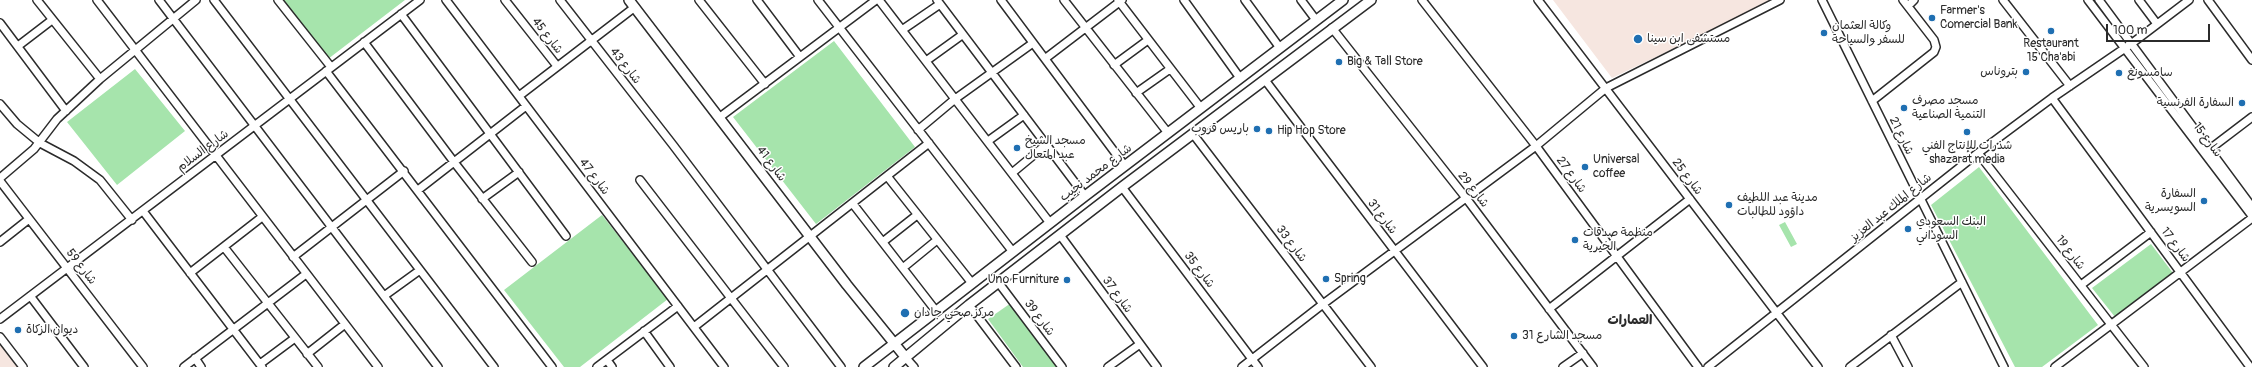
<!DOCTYPE html>
<html>
<head>
<meta charset="utf-8">
<style>
	body { margin:0 }
	#map { position:relative; width:2252px; height:367px; overflow:hidden; background:#fff; font-family:Pangolin,sans-serif }
	canvas { display:block }
	.scale { position:absolute; left:2106px; top:24px; width:104px; height:18px; box-sizing:border-box; border:2px solid #2b2b2b; border-top:0; padding-left:5px; font-size:12px; line-height:14px; white-space:nowrap; color:#2b2b2b; -webkit-text-stroke:3px #fff; paint-order:stroke }
</style>
</head>
<body>
<div id="map">
<canvas width="2252" height="367"></canvas>
<div class="scale">100 m</div>
</div>
<script>
const ctx = document.querySelector('canvas').getContext('2d');
ctx.lineJoin = 'round';
function fill(path, color) {
  ctx.fillStyle = color;
  ctx.fill(path, 'evenodd');
}
function strokePath(path, color, width, dash) {
  ctx.strokeStyle = color;
  ctx.lineWidth = width;
  ctx.lineCap = dash ? 'butt' : 'round';
  ctx.setLineDash(dash || []);
  ctx.stroke(path);
}
function write(font, color, halo, rows, align = 'center') {
  ctx.font = font + ' Pangolin,"Playpen Sans Arabic",sans-serif';
  ctx.lineWidth = 3;
  ctx.setLineDash([]);
  ctx.textBaseline = 'middle';
  ctx.strokeStyle = halo;
  ctx.fillStyle = color;
  for (const [text, x, y, turn = 0] of rows) {
    ctx.save();
    ctx.translate(x, y);
    ctx.rotate((+turn || 0) * Math.PI / 180);
    ctx.textAlign = isNaN(turn) ? turn : align;
    if (halo) ctx.strokeText(text, 0, 0);
    ctx.fillText(text, 0, 0);
    ctx.restore();
  }
}
const built = new Path2D(`
	M1553 0H1775L1612 78Z
	M0 344 18 367H0Z`);
const green = new Path2D(`
	M282 0H405L328 59Z
	M834 41 915 147 816 224 733 117Z
	M135 69 185 131 117 185 67 122Z
	M1979 167 2098 325 2042 367H2015L1931 205Z
	M602 215 668 299 580 367H564L504 290Z
	M1785 222 1797 244 1791 247 1779 225Z
	M2151 244 2173 273 2115 317 2092 288Z
	M1011 303 1058 367H1023L988 319Z`);
const minor = new Path2D(`
	M37 0 100 79
	M97 0 378 367
	M159 0 438 367
	M214 0 494 367
	M278 0 331 67
	M446 0 724 367
	M505 0 557 66
	M560 0 673 145 841 367
	M699 0 765 84
	M757 0 800 57
	M818 0 1013 252
	M879 0 1050 223
	M937 0 1085 196
	M1001 0 1125 166
	M1064 0 1168 133
	M1118 0 1200 107
	M1184 0 1240 78
	M1245 0 1280 48
	M1301 0 1316 20
	M1422 0 1536 146 1698 367
	M1538 0 1818 367
	M1822 0 2004 367
	M2003 0 2070 86
	M2088 0 2252 216
	M2099 0 2252 207
	M2139 0 2157 24
	M2208 0 2252 60
	M1908 6 1914 0
	M401 14 566 236
	M0 23 66 111
	M1332 28 1466 198 1593 367
	M902 30 940 4
	M364 42 454 162 532 262
	M18 46 52 20
	M1046 58 1122 0
	M926 61 962 35
	M1114 65 1148 40
	M326 71 552 367
	M1265 80 1483 367
	M1136 93 1170 69
	M519 96 635 7
	M2052 98 2250 367
	M1872 101 1934 52 1936 47 1934 40 1903 0
	M0 104 17 124 40 143 74 161 100 180 132 220
	M720 117 876 0
	M918 130 955 99 1033 43
	M1193 134 1371 367
	M988 141 1024 115
	M2206 152 2252 117
	M1978 153 2144 367
	M1012 173 1047 144
	M887 176 971 282
	M0 178 34 149 57 119 100 79 196 0
	M640 180 784 367
	M0 181 143 367
	M1122 187 1258 367
	M418 190 526 106
	M482 199 519 172
	M853 204 936 311
	M143 211 262 367
	M1060 235 1157 367
	M884 241 917 215
	M0 242 29 219
	M224 247 318 367
	M293 257 404 171
	M904 267 937 240
	M190 273 262 217
	M998 282 1062 367
	M2081 285 2151 232
	M384 296 420 270
	M31 297 84 367
	M969 305 1016 367
	M1549 309 1690 199
	M0 319 420 0
	M694 327 929 143
	M644 331 670 367
	M1891 335 1908 367
	M0 337 23 367
	M307 354 345 324
	M195 358 201 367
	M906 358 914 367
	M607 360 612 367
	M260 364 295 338
	M184 367 306 274
	M597 367 678 306
	M1108 367 1140 344
	M1242 367 1323 304 1536 146 1606 88 1780 0
	M1563 367 1583 353
	M1708 367 1978 153 2052 98 2131 44 2189 0
	M1850 367 1962 282
	M2055 367 2252 218`);
const major = new Path2D(`
	M629 0 847 285 906 358
	M864 367 1085 196 1343 0
	M894 367 969 305 1122 187 1371 0`);
const markers = [
	[1932,18,4,"#1f6fb2"],
	[2051,31,4,"#1f6fb2"],
	[1824,33,4,"#1f6fb2"],
	[1638,39,5,"#1f6fb2"],
	[1339,62,4,"#1f6fb2"],
	[2026,72,4,"#1f6fb2"],
	[2119,73,4,"#1f6fb2"],
	[2242,103,4,"#1f6fb2"],
	[1904,108,4,"#1f6fb2"],
	[1257,129,4,"#1f6fb2"],
	[1269,131,4,"#1f6fb2"],
	[1967,132,4,"#1f6fb2"],
	[1017,148,4,"#1f6fb2"],
	[1585,167,4,"#1f6fb2"],
	[2204,201,4,"#1f6fb2"],
	[1729,205,4,"#1f6fb2"],
	[1908,229,4,"#1f6fb2"],
	[1575,240,4,"#1f6fb2"],
	[1326,279,4,"#1f6fb2"],
	[1067,280,4,"#1f6fb2"],
	[905,313,5,"#1f6fb2"],
	[18,330,4,"#1f6fb2"],
	[1514,336,4,"#1f6fb2"]
];
const poiNames = [
	["Farmer's",1940,11],
	["Comercial Bank",1940,25],
	["وكالة العثمان",1832,26],
	["للسفر والسياحة",1832,40],
	["مستشفى ابن سينا",1647,39],
	["Restaurant",2051,44,"center"],
	["15 Cha'abi",2051,58,"center"],
	["Big & Tall Store",1347,62],
	["بتروناس",2018,72,"right"],
	["سامسونغ",2127,73],
	["مسجد مصرف",1912,101],
	["التنمية الصناعية",1912,115],
	["السفارة الفرنسية",2234,103,"right"],
	["باريس قروب",1249,129,"right"],
	["Hip Hop Store",1277,131],
	["مسجد الشيخ",1025,141],
	["عبد المتعال",1025,155],
	["شذرات للإنتاج الفني",1967,146,"center"],
	["shazarat media",1967,160,"center"],
	["Universal",1593,160],
	["coffee",1593,174],
	["السفارة",2196,194,"right"],
	["السويسرية",2196,208,"right"],
	["مدينة عبد اللطيف",1737,198],
	["داؤود للطالبات",1737,212],
	["البنك السعودي",1916,222],
	["السوداني",1916,236],
	["منظمة صدقات",1583,233],
	["الخيرية",1583,247],
	["Spring",1334,279],
	["Uno Furniture",1059,280,"right"],
	["مركز صحي جادان",914,313],
	["ديوان الزكاة",26,330],
	["مسجد الشارع 31",1522,336]
];
const streetNames = [
	["شارع 45",547,36,52],
	["شارع 43",625,66,52],
	["شارع 21",1901,136,64],
	["شارع 15",2207,140,53],
	["شارع السلام",203,151,-37],
	["شارع 41",771,164,53],
	["شارع محمد نجيب",1096,173,-37],
	["شارع 27",1571,175,54],
	["شارع 47",594,177,53],
	["شارع 25",1687,177,53],
	["شارع 29",1473,190,52],
	["شارع الملك عبد العزيز",1891,208,-39],
	["شارع 31",1382,217,53],
	["شارع 33",1291,244,53],
	["شارع 17",2175,245,53],
	["شارع 19",2070,253,52],
	["شارع 59",81,267,52],
	["شارع 35",1199,270,53],
	["شارع 37",1117,295,54],
	["شارع 39",1039,318,53]
];
const neighbourhoodNames = [
	["العمارات",1630,321]
];
fill(built, '#f6e6e0');
fill(green, '#a6e4ac');
strokePath(minor, '#2b2b2b', 10);
strokePath(major, '#2b2b2b', 12);
strokePath(minor, '#fff', 7);
strokePath(major, '#fff', 9);
for (const [x, y, r, color] of markers) {
  const dot = new Path2D();
  dot.arc(x, y, r, 0, 2 * Math.PI);
  ctx.fillStyle = color;
  ctx.fill(dot);
  strokePath(dot, '#fff', 1.5);
}
write('12px', '#2b2b2b', '#fff', poiNames, 'left');
write('12px', '#2b2b2b', '#fff', streetNames);
write('bold 13px', '#2b2b2b', '#fff', neighbourhoodNames);
</script>
</body>
</html>
